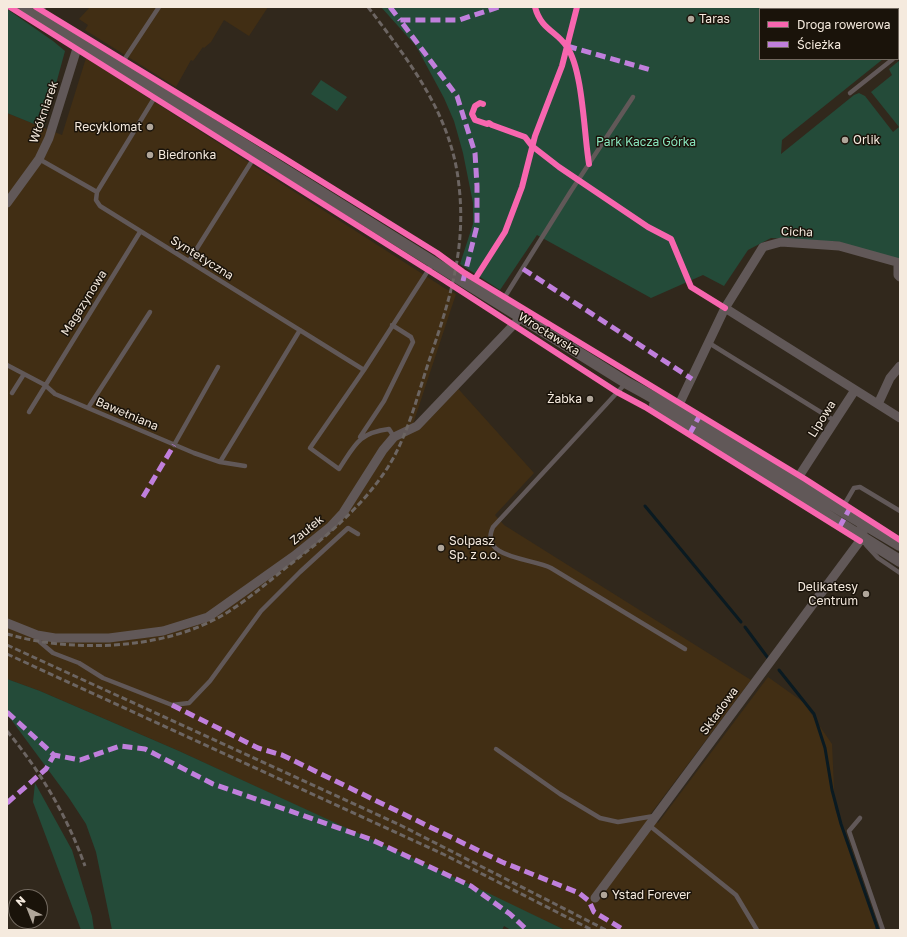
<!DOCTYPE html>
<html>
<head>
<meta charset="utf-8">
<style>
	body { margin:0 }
	#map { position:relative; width:907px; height:937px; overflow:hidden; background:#31281c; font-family:"Golos Text",sans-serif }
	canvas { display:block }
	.frame { position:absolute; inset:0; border:8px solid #f5eade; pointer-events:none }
	.legend { position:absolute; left:759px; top:8px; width:140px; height:52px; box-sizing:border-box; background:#1a130a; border:1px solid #72695f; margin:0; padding:5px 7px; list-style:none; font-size:12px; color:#f5eade }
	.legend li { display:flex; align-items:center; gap:8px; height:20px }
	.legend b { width:20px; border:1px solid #72695f }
	.north { position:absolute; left:8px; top:889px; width:40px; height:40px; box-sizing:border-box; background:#1a130a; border:1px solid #72695f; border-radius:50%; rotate:317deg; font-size:11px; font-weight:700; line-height:16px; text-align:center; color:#f5eade }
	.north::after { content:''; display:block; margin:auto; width:14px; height:18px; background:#b0a69a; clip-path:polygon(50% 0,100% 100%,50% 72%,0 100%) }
</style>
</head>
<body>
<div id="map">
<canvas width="907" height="937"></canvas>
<div class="frame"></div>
<ul class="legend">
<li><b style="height:5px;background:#f766af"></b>Droga rowerowa</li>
<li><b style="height:5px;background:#c07fdc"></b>Ścieżka</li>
</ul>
<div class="north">N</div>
</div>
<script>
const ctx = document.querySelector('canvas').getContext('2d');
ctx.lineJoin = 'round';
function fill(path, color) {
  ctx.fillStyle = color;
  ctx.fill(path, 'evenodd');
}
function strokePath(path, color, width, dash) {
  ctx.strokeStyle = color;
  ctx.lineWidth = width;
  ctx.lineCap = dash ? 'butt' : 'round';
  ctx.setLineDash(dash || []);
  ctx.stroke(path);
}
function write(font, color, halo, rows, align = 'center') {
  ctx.font = font + ' "Golos Text",sans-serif';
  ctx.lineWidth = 3;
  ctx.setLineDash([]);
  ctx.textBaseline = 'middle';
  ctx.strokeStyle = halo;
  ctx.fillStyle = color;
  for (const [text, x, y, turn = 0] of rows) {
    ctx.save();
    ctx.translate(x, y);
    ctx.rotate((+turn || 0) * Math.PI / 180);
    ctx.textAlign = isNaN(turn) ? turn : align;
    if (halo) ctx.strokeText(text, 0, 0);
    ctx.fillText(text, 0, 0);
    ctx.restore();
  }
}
const built = new Path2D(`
	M90 7H268L249 36 224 20 211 42 204 48 203 47 193 61 191 60 176 87 85 30 88 25 79 19Z
	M86 58 446 289 456 294 413 424 453 383 534 473 495 515 504 525 751 680 649 816 658 823 768 677 803 702 832 744 835 809 877 925 874 930H565L179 751 40 691 7 679V113L62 135Z`);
const green = new Path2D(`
	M381 7H900V46L898 47V9H760V59H883L782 140 781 154 854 95 859 93 865 96 893 132 899 127 871 92 892 75 889 69 900 60V259H871L841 242 771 238 748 250 724 286 703 275 651 298 537 235 500 290 460 264 473 224V203L463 153 454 121 444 98 416 46Z
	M7 9 53 41 65 51 44 128 7 113Z
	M321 80 347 97 337 111 311 94Z
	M7 679 40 691 179 751 488 893 565 930H511L504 926 502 930H112L96 852 86 824 69 798 7 714Z
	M35 783 72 850 92 916 94 930H81L33 802Z`);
const stream = new Path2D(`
	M645 506 741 622
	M745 627 768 658
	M779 670 814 714 825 748 832 790 841 824 878 930`);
const service = new Path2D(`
	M34 13 44 7
	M898 55 900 53
	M120 66 159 7
	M850 93 893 59
	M39 159 97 192 96 200 100 206 364 370
	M97 192 158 92
	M189 261 257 153
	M501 303 571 191 633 97
	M709 343 835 421
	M7 365 45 385 55 394 194 453 220 462 245 466
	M625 384 493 527C478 559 533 558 551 568L685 649
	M12 393 24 374
	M88 408 150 312
	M29 412 140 232
	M360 437 384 401 413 342 411 337 392 325
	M394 437 389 429C358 433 355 445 339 469L310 448 364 370 433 263
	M174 445 218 367
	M220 462 300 330
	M841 510 854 488 860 487 900 511
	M866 545 878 558 900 573
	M37 636 40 642 53 653 79 663 103 678 172 705 189 703 210 681 261 611 300 572 348 528 358 534
	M496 749 560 794 600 818 618 822 654 816
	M860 818 849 831 883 930
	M650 826 736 895 757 930`);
const minor = new Path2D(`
	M7 203 39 159 49 138 79 42
	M898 263V275L900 277
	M725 308 900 418
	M878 404 890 378 900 366
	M674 415 725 308 763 247 781 242 839 246 900 263
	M792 487 855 390
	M7 623 37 635 55 638H109L163 631 208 617 294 556 330 527 343 513 383 450 394 437 417 426 521 317
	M595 898 862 538 863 533 860 521`);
const tertiary = new Path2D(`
	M23 7 627 383C720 433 808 492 900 545
	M655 405 676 421 900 561`);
const rail = new Path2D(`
	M7 634C73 653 163 650 223 615 248 600 269 581 292 563 328 535 363 506 388 467 409 434 419 389 432 352 451 296 466 246 459 186 452 115 409 61 368 7
	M7 645 402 826 606 930
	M7 654 445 855 592 930
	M7 731C41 772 67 816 85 866`);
const quiet = new Path2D(`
	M390 7 400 20
	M567 46 651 70
	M523 269 692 379
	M463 281 477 226V186L475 153 457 96 400 20H459L499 7
	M689 435 700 415
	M143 497 174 445
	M839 528 850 508
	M172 705 258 748 282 755 502 862 579 893 589 901 594 912 624 930
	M7 712 54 755 80 760 120 746 145 749 213 784 370 839 471 886 510 914 527 930
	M7 803 46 769 54 755`);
const cycleway = new Path2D(`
	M10 7 444 280 617 392 645 407 860 541
	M36 7C170 88 304 170 437 253L463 272 805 479 900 540
	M535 7C541 30 557 31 567 47 583 70 584 135 589 164
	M483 104 480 103 475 106 472 114 475 120 487 124 489 123 492 125 525 137 532 146 559 167 648 227 671 239 691 287 725 308
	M475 279 505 232 522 187 535 136 562 66 577 7`);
const markers = [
	[691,19,4,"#b0a69a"],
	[150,127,4,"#b0a69a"],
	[845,140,4,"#b0a69a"],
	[150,155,4,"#b0a69a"],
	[590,399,4,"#b0a69a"],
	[441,548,4,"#b0a69a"],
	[866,594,4,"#b0a69a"],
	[604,895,4,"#b0a69a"]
];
const poiNames = [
	["Taras",699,19],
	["Recyklomat",142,127,"right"],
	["Orlik",853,140],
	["Biedronka",158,155],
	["Żabka",582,399,"right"],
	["Solpasz",449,541],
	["Sp. z o.o.",449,555],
	["Delikatesy",858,587,"right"],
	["Centrum",858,601,"right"],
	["Ystad Forever",612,895]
];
const streetNames = [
	["Włókniarek",44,112,-71],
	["Cicha",797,232,2],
	["Syntetyczna",202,258,32],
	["Magazynowa",84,303,-58],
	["Wrocławska",549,334,32],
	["Bawełniana",127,414,23],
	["Lipowa",822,419,-58],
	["Zaułek",307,530,-39],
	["Składowa",719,711,-54]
];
const parkNames = [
	["Park Kacza Górka",646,142]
];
fill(built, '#412e14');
fill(green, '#244b39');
strokePath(stream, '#0a1a21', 3);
strokePath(service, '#615858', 4.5);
strokePath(minor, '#615858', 9);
strokePath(tertiary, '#615858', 12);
strokePath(rail, '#6c6562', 3, [6, 3]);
strokePath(quiet, '#c07fdc', 5, [10, 5]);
strokePath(cycleway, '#f766af', 6);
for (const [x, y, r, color] of markers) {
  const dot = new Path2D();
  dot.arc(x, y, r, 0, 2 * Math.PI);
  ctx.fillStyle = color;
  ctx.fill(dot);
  strokePath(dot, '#1a130a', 1.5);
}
write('12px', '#f5eade', '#1a130a', poiNames, 'left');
write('12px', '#f5eade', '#1a130a', streetNames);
write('12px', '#88e4bc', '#1a130a', parkNames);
</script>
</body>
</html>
